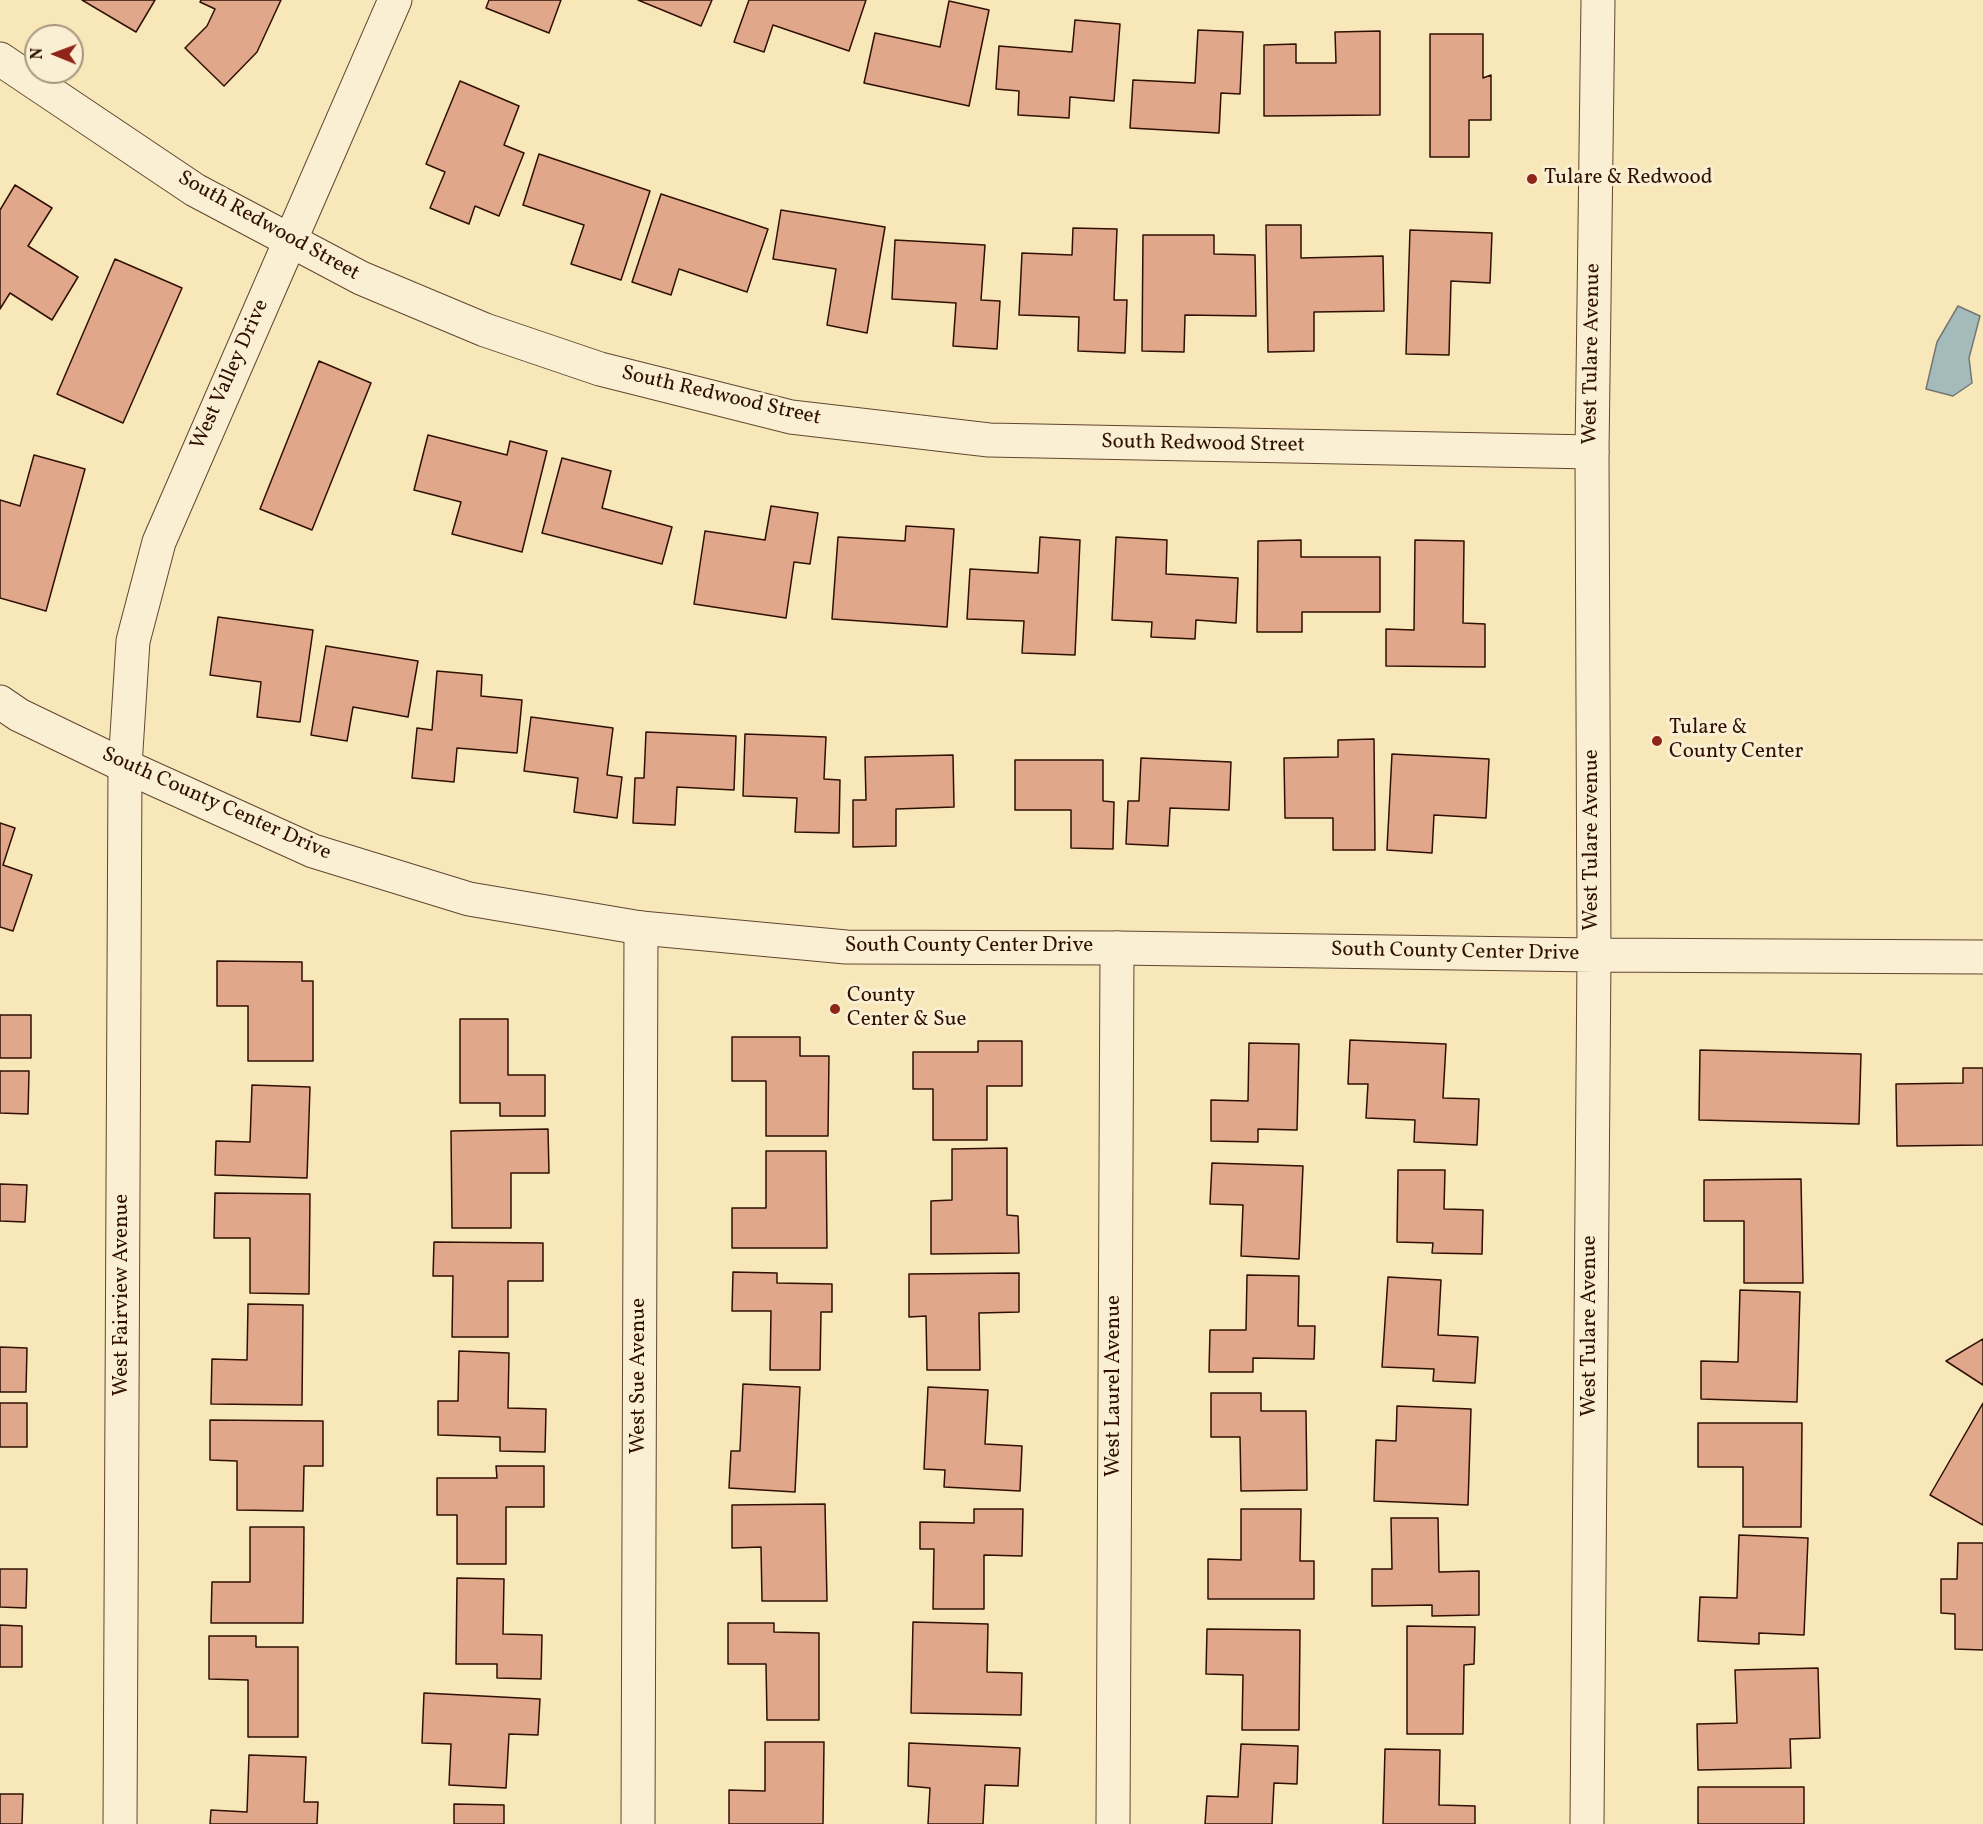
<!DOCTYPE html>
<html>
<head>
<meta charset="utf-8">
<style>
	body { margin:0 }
	#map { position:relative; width:1983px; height:1824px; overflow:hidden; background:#f7e7b9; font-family:Vollkorn,serif }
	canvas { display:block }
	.north { position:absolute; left:24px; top:24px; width:60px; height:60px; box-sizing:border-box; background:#faefd2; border:2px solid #a9967f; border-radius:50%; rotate:271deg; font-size:16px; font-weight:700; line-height:24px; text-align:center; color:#2f1003 }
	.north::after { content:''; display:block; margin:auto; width:21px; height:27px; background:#8f2418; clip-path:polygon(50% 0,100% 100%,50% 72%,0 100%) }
</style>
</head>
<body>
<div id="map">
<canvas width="1983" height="1824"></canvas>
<div class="north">N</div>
</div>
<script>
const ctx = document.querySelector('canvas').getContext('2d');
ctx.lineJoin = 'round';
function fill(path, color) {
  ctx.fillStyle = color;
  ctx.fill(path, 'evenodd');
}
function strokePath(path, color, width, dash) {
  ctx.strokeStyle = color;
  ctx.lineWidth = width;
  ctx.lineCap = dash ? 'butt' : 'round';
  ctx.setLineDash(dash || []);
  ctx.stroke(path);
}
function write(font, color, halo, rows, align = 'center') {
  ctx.font = font + ' Vollkorn,serif';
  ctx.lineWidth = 6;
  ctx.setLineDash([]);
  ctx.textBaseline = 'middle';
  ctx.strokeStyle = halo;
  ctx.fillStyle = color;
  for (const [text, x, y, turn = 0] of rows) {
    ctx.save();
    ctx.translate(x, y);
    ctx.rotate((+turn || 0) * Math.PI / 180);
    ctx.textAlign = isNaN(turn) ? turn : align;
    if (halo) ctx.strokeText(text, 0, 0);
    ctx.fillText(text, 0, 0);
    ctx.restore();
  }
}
const water = new Path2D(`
	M1958 306 1980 316 1969 358 1972 383 1953 396 1926 389 1937 342Z`);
const building = new Path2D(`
	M82 0H155L136 32Z
	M201 0H281L257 52 224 86 185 48 207 26 215 9 200 2Z
	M489 0H561L549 33 486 8Z
	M638 0H712L701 26Z
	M749 0H866L849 51 773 25 764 52 734 42Z
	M949 1 989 10 969 106 864 83 875 33 940 47Z
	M1075 20 1120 24 1114 101 1070 97 1069 118 1018 115 1019 91 996 89 999 46 1072 52Z
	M1198 30 1243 32 1240 94 1221 93 1219 133 1130 128 1133 80 1195 83Z
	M1380 31V115L1264 116V45L1296 44V63H1336L1335 32Z
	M1430 34H1483V78L1491 75V120H1469V157H1430Z
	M460 81 519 106 504 145 524 153 499 216 475 206 469 224 430 208 445 172 426 164Z
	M539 154 650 191 621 280 571 264 584 225 523 205Z
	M15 185 52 208 28 246 78 277 52 320 10 293 0 309V210Z
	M661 194 768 229 747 292 679 269 671 295 632 282Z
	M781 210 885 227 867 333 827 325 836 269 773 259Z
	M1266 225H1301V258L1383 256 1384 311 1314 312V351L1268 352Z
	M1073 228 1117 229 1114 300H1127L1125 353 1078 351 1079 317 1019 315 1022 253 1072 255Z
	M1410 230 1492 233 1490 283 1451 281 1449 355 1406 354Z
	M1143 235H1214V254L1255 255 1256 316 1185 315 1184 352 1142 351Z
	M895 240 985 245 981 300 1000 301 997 349 953 346 956 303 892 299Z
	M115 259 182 288 123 423 57 394Z
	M319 361 371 383 312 530 260 509Z
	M428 435 507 455 510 441 547 451 522 552 452 534 461 502 414 490Z
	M34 455 85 469 46 611 0 598V500L20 506Z
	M562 458 611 471 602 508 672 527 662 564 542 533Z
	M771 506 818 513 810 564 794 562 786 618 694 604 705 531 765 540Z
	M906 526 954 529 947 627 832 619 838 537 905 541Z
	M1040 537 1080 540 1075 655 1022 653 1024 621 967 619 970 569 1038 573Z
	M1116 537 1167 540 1166 574 1238 578 1236 623 1196 620 1195 639 1151 637 1152 622 1112 620Z
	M1301 540V557H1380V612H1302V632H1257L1258 541Z
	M1415 540 1464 541 1463 623 1485 624V667L1386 666V629L1414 630Z
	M218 617 313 630 300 722 257 717 261 682 210 675Z
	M326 646 418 661 408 717 353 707 347 741 311 735Z
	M437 671 482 675 481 696 522 700 517 753 457 748 454 782 412 778 417 728 432 730Z
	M531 717 613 728 607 775 622 777 617 818 574 812 578 778 524 771Z
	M646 732 736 736 734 790 677 787 675 825 633 823 635 778H644Z
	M745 734 826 737 824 779 840 780 839 833 795 832 797 798 743 796Z
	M1374 739 1375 850H1333V818H1285L1284 758 1338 757V740Z
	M1392 754 1489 759 1486 818 1434 815 1432 853 1387 850Z
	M953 755 954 807 896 809V846L853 847V800H866L865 757Z
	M1141 758 1231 762 1229 810 1170 808 1168 846 1126 844 1128 801H1139Z
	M1015 760H1103V801L1114 802 1113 849 1071 848V810H1015Z
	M0 823 15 828 3 865 32 875 13 931 0 927Z
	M217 961 302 962V981H313V1061H248V1006H217Z
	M0 1015H31V1058H0Z
	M460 1019H508V1075H545V1116H500V1103H460Z
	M732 1037H800V1056H829L828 1136H766V1081H732Z
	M1350 1040 1446 1044 1443 1098 1479 1099 1477 1145 1414 1142 1415 1120 1366 1118 1368 1084H1348Z
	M978 1041H1022V1086H987V1140H933V1089H913V1052H978Z
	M1249 1043 1299 1044 1297 1130 1258 1129V1142L1211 1141V1100L1248 1101Z
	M1700 1050 1861 1054 1859 1124 1699 1120Z
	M1963 1068H1983V1145L1897 1146 1896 1084 1963 1083Z
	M0 1071H29L28 1114 0 1113Z
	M252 1085 310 1087 307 1178 215 1175 216 1141 250 1142Z
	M548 1129 549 1173H511V1228H452L451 1131Z
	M1007 1148V1215L1018 1216 1019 1253 931 1254V1201L952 1200V1149Z
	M766 1151H826L827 1248H732V1208H766Z
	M1212 1163 1303 1166 1299 1259 1241 1256 1243 1205 1210 1204Z
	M1398 1170H1445L1444 1209 1483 1210 1482 1254 1432 1253 1433 1243 1397 1242Z
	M1801 1179 1803 1283H1744V1221H1704V1180Z
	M0 1184 27 1185 25 1222 0 1221Z
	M215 1193 310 1194 309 1294 250 1293V1238H214Z
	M434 1242 543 1243V1281H508V1337H452L453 1276H433Z
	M733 1272 777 1273V1283L832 1284V1312H821L820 1370H770L771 1311H732Z
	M1019 1273V1312L979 1313 980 1370H927L926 1316 909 1317V1274Z
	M1247 1275 1299 1276 1298 1326H1315L1314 1359 1253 1358V1372H1209L1210 1330H1246Z
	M1388 1277 1441 1280 1438 1335 1478 1337 1475 1383 1433 1381 1434 1369 1382 1367Z
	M1740 1290 1800 1292 1797 1402 1701 1399V1361L1738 1362Z
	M248 1304 303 1305 302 1405 211 1404 212 1359 247 1360Z
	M1983 1339V1385L1946 1361Z
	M0 1347 27 1348 26 1392H0Z
	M459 1351 509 1353 508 1408 546 1409 545 1452 500 1451V1437L438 1435V1401H458Z
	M743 1384 800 1387 795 1492 729 1488 731 1451H740Z
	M928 1387 988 1390 985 1444 1022 1446 1020 1491 944 1487 945 1470 924 1469Z
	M1211 1393H1261V1411H1306L1307 1490 1241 1491 1240 1437H1211Z
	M0 1403H27V1447H0Z
	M1983 1403V1525L1930 1495Z
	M1397 1406 1471 1409 1468 1505 1374 1501 1376 1440 1396 1441Z
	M210 1420 323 1421V1466H304L303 1511 237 1510V1461L210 1460Z
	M1698 1423H1802L1801 1527H1743V1467H1698Z
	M496 1466H544V1507H506V1564H457V1515H437V1478H497Z
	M825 1504 827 1601H762L761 1547 732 1548V1505Z
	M974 1509H1023L1022 1556 984 1555V1609H933L934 1549H920V1522L974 1523Z
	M1241 1509H1301L1300 1561H1314V1599H1208V1559L1241 1560Z
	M1391 1518H1438L1439 1572 1479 1571V1615L1432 1616V1605L1372 1606V1569H1392Z
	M250 1527H304L303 1623H211L212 1582H250Z
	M1739 1535 1808 1538 1804 1635 1759 1633V1644L1698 1641 1700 1597 1737 1598Z
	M1958 1543H1983V1650L1955 1649V1614L1941 1613V1579H1957Z
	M0 1569H27L26 1608 0 1607Z
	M457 1578 504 1579 503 1634 542 1635 541 1679 497 1678V1664H456Z
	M913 1622 988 1624 987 1672 1022 1673 1021 1715 911 1713Z
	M728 1623H774V1632L819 1633V1720H767L766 1664H728Z
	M0 1625 22 1626V1667H0Z
	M1407 1626 1475 1627 1474 1664 1464 1665 1463 1734H1407Z
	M1207 1629 1300 1630 1299 1730H1242L1243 1675 1206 1674Z
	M209 1636H256V1647H298V1737H248V1680L209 1679Z
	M1818 1668 1820 1738 1790 1739 1791 1768 1698 1770 1697 1724 1737 1723 1735 1670Z
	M424 1693 540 1699 538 1735 509 1734 506 1788 449 1785 451 1744 422 1743Z
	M765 1742H824L823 1824H729V1790L765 1791Z
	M909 1743 1020 1748 1018 1786 985 1785 983 1824H928L930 1788 908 1786Z
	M1241 1744 1298 1746 1297 1784 1274 1783 1272 1824H1205L1207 1796 1238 1797Z
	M1385 1749 1440 1750 1439 1805 1475 1806V1824H1383Z
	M249 1755 306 1757 304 1802H318L317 1824H210L211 1810 247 1812Z
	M1698 1787H1804V1824H1698Z
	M0 1794H23L22 1824H0Z
	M454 1804 504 1805V1824H454Z`);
const minor = new Path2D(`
	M0 59 195 190 361 278 485 330 600 369 791 417 989 440 1592 452
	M120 1824 125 766 133 641 159 542 395 0
	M638 1824 641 928
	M1113 1824 1117 948`);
const tertiary = new Path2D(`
	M0 702 19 715 125 766 313 851 469 899 641 928 846 947 1117 948 1594 955 1983 957
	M1587 1824 1594 955 1592 452 1598 0`);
const markers = [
	[1532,179,6,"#8f2418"],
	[1657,741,6,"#8f2418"],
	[835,1009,6,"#8f2418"]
];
const poiNames = [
	["Tulare & Redwood",1544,179],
	["Tulare &",1669,729],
	["County Center",1669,753],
	["County",847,997],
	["Center & Sue",847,1021]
];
const streetNames = [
	["South Redwood Street",268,227,29],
	["West Tulare Avenue",1593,354,-89],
	["West Valley Drive",231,375,-66],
	["South Redwood Street",721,397,13],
	["South Redwood Street",1203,445,1],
	["South County Center Drive",216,805,24],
	["West Tulare Avenue",1593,840,-90],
	["South County Center Drive",969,947],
	["South County Center Drive",1455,953,1],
	["West Fairview Avenue",123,1295,-90],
	["West Tulare Avenue",1591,1326,-90],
	["West Sue Avenue",640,1376,-90],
	["West Laurel Avenue",1115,1386,-90]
];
fill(water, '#a3bcbb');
strokePath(water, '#757771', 1.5);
fill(building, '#e1a78a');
strokePath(building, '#2f1003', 1.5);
strokePath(minor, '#614630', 35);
strokePath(tertiary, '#614630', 35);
strokePath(minor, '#faefd2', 33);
strokePath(tertiary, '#faefd2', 33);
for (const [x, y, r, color] of markers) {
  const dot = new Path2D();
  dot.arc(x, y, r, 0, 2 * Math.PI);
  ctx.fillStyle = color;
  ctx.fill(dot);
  strokePath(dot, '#faefd2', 2);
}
write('21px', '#2f1003', '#faefd2', poiNames, 'left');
write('21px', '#2f1003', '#faefd2', streetNames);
</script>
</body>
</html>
